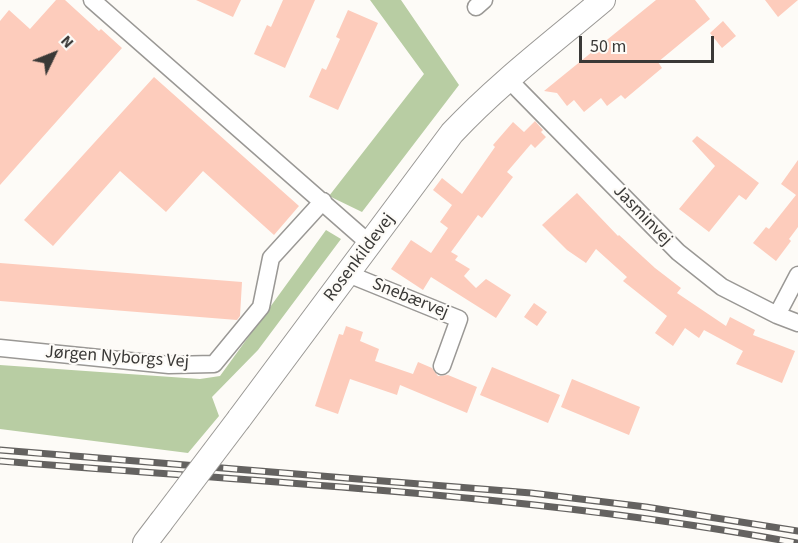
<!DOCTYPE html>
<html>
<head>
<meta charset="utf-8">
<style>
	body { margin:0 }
	#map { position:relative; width:798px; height:543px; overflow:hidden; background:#fdfbf7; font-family:"Source Sans 3",sans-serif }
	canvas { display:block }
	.north { position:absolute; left:24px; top:24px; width:60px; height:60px; -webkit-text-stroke:4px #fdfbf7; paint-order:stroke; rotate:47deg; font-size:16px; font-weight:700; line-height:24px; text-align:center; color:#3a3937 }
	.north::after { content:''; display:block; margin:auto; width:21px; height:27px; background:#3a3937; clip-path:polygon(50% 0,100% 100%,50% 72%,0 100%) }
	.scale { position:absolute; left:579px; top:36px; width:135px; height:27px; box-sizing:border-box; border:3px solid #3a3937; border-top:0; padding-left:8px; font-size:18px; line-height:21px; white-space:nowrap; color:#3a3937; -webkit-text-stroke:4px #fdfbf7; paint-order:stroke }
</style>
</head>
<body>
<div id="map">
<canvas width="798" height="543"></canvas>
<div class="north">N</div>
<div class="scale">50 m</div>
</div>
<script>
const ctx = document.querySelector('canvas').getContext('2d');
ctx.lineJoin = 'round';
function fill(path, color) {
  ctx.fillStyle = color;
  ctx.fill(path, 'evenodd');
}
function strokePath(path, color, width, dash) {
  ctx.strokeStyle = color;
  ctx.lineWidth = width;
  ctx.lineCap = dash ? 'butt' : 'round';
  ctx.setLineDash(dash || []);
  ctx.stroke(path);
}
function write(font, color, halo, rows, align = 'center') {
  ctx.font = font + ' "Source Sans 3",sans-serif';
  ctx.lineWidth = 4.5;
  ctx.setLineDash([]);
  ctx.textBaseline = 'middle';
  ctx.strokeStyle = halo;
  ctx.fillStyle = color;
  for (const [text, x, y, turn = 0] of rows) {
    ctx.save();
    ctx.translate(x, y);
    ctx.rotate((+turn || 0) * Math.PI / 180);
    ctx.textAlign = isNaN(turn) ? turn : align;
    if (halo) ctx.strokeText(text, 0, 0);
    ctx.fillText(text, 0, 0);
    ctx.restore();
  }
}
const forest = new Path2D(`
	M370 0H401L459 85 362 212 329 196 424 74Z
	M326 230 341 239 258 350 212 397 219 416 188 453 0 429V365L200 379 220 376Z`);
const building = new Path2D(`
	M56 0H65L99 31 101 29 122 48 0 185V21L9 10 30 29Z
	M196 0H241L233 17Z
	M283 0H315L285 68 254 54 267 25 271 27Z
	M656 0H695L710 19 658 62 662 68 625 99 621 95 607 106 601 98 584 112 574 100 567 106 557 93 544 91Z
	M765 0H798L778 17Z
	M348 10 378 23 338 110 309 97 322 68 326 70 340 39 336 37Z
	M723 21 736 36 722 48 710 33Z
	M154 77 299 206 274 235 203 171 166 212 120 171 53 246 24 220Z
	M535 121 543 130 541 132 546 137 535 148 531 144 507 172 513 177 482 218 478 215 451 252 458 256 455 260 470 269 464 276 476 288 486 279 511 295 496 318 431 277 423 290 391 269 411 240 431 253 448 228 440 222 452 205 433 190 442 178 462 194 495 147 493 145 513 122 524 132Z
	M697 136 759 183 746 200 739 195 709 232 679 209 715 166 692 141Z
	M798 160V227L789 239 791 241 776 261 753 243 766 227 769 229 796 195 781 184Z
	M577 193 618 236 619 235 655 268 681 288 677 293 726 326 730 317 755 330 753 335 795 351 782 383 736 364 743 351 704 330 699 338 685 328 673 346 655 333 667 316 623 281 627 277 596 249 586 263 567 250 542 225Z
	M0 263 242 282 240 316 237 320 0 301Z
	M534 303 547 312 537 326 524 317Z
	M346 326 363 332 360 341 379 349 375 361 413 374 418 362 432 368 438 376 448 375 477 387 467 413 400 385 397 395 350 379 338 414 315 406 339 334 343 335Z
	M492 367 560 395 548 423 480 395Z
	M572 379 640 407 629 435 561 407Z`);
const street = new Path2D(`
	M92 0 370 244
	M476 7 484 0
	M508 79 678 252 722 287 777 315 798 323
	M348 274 459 319 442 366
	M777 315 798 275
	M0 348 169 365 214 364 261 307 271 258 323 201`);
const secondary = new Path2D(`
	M239 419 452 133C498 84 552 43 603 0
	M145 543 161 522`);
const rail = new Path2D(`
	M0 450 531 493 646 507 798 531
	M0 461C266 483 535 494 797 543`);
const secondaryBridge = new Path2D(`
	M161 522 239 419`);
const streetNames = [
	["Jasminvej",642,216,46],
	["Rosenkildevej",360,258,-53],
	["Snebærvej",410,299,22],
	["Jørgen Nyborgs Vej",117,358,4]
];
fill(forest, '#b8cda3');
fill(building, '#fdccbc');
strokePath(street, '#9a9895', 19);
strokePath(secondary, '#9a9895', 26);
strokePath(street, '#fff', 16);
strokePath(secondary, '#fff', 24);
strokePath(rail, '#646260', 7);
strokePath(rail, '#fdfbf7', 4.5, [14]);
strokePath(secondaryBridge, '#9a9895', 26, []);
strokePath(secondaryBridge, '#fff', 24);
write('18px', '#3a3937', '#fdfbf7', streetNames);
</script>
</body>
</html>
